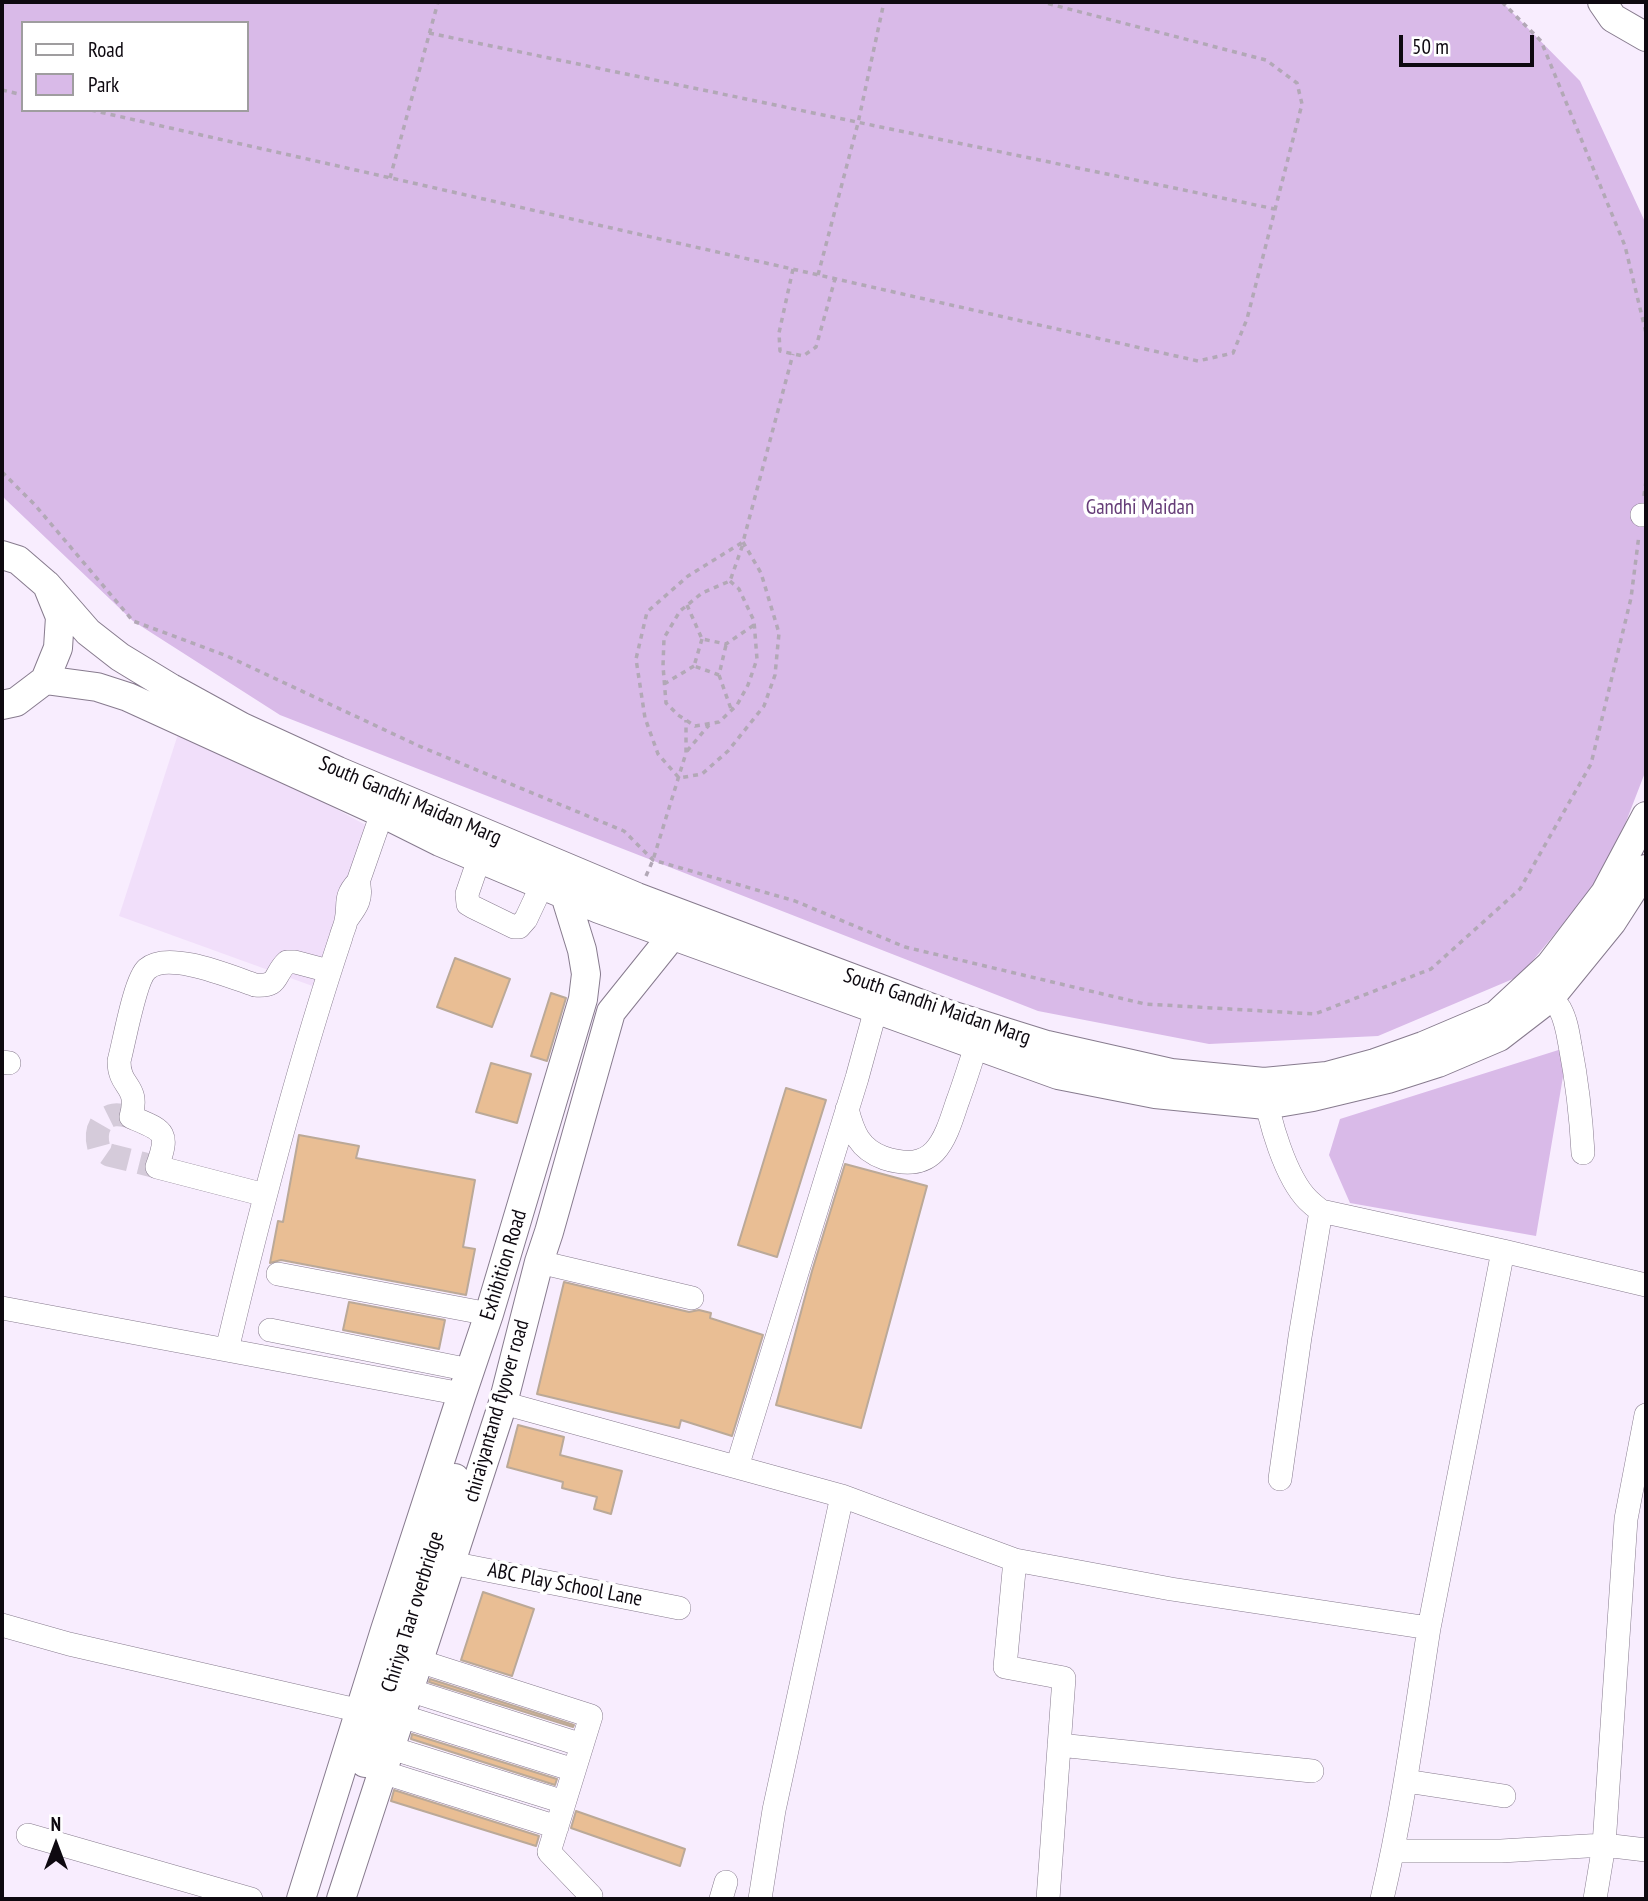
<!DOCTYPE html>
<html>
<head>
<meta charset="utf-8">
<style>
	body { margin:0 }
	#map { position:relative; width:1648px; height:1901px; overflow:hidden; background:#f8edfe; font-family:"PT Sans Narrow",sans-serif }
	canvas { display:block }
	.frame { position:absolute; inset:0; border:4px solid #0e0910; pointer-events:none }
	.legend { position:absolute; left:21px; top:21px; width:228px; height:91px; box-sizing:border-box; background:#fff; border:2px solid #9f9d9f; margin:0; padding:9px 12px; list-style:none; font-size:21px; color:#0e0910 }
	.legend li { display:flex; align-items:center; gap:14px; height:35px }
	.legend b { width:35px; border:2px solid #9f9d9f }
	.north { position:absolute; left:21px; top:1810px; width:70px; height:70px; -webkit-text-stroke:5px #fff; paint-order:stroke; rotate:0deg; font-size:19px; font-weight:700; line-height:28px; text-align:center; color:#0e0910 }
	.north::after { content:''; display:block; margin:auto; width:24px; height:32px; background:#0e0910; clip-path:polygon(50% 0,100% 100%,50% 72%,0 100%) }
	.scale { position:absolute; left:1399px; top:35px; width:135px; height:32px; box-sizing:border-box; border:4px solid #0e0910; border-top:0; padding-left:9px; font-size:21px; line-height:24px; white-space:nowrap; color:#0e0910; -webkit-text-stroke:5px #fff; paint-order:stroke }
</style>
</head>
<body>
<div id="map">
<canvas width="1648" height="1901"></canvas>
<div class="frame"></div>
<ul class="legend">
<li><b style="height:9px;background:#fff"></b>Road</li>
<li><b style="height:19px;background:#d9bae8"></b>Park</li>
</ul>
<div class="north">N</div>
<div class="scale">50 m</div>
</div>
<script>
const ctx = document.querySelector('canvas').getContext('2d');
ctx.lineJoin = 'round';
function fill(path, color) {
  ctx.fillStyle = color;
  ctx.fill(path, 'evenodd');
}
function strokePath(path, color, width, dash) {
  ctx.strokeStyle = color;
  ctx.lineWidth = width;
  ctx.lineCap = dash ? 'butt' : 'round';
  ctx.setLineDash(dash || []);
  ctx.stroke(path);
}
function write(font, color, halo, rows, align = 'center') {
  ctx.font = font + ' "PT Sans Narrow",sans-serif';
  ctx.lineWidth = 7;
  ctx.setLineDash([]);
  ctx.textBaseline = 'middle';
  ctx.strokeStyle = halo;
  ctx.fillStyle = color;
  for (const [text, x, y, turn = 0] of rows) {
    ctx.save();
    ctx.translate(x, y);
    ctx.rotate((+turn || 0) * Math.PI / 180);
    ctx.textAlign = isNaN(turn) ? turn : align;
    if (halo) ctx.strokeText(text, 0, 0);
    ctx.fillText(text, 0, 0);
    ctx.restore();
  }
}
const built = new Path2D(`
	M181 725 386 836 329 992 119 916Z`);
const green = new Path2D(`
	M2 2H1502L1580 81 1646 224V770L1607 871 1520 976 1378 1036 1209 1044 1038 1011 280 715 133 621 5 499 2 494ZM23 23H247V110H23Z
	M1568 1047 1536 1236 1350 1203 1329 1155 1340 1119Z`);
const building = new Path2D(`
	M455 958 510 979 492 1027 437 1007Z
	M551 993 566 998 547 1061 531 1056Z
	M491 1063 531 1074 517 1123 476 1112Z
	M786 1088 826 1100 777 1257 738 1245Z
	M299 1135 359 1146 356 1158 475 1180 463 1247 475 1249 466 1295 281 1260 270 1263 278 1221 283 1222Z
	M845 1164 927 1186 861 1428 776 1405 812 1271Z
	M564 1282 689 1312 699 1310 711 1313 710 1318 763 1335 732 1436 681 1420 679 1428 537 1394Z
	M349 1302 445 1320 439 1349 343 1330Z
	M518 1425 564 1437 560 1455 622 1471 611 1514 594 1509 597 1497 562 1488 563 1482 507 1467Z
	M483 1592 534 1609 512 1676 461 1660Z
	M430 1679 574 1725 573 1727 429 1682Z
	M412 1734 557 1779 555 1785 411 1739Z
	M394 1790 539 1836 536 1846 391 1801Z
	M576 1811 685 1849 680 1866 571 1828Z`);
const minorTunnel = new Path2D(`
	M131 1117C126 1116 119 1114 114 1115 98 1118 95 1135 99 1148L109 1155 157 1167`);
const path = new Path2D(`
	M1502 2 1541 41 1625 246 1646 333
	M429 33 1275 209
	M2 90 23 95
	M91 110 1198 361 1233 353 1247 319 1302 104 1297 83 1266 60 1042 2
	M390 178 438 2
	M793 269 779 333 780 351 803 356 816 347 835 279
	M818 275 858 123 884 2
	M2 472 35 505 133 621 227 656 419 746 624 831 653 860 795 901 905 947 1145 1004 1315 1014 1431 969 1520 889 1591 764 1631 598 1639 535
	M1644 496 1646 481
	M743 542 761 573 779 633 775 675 764 706 728 751 702 774 679 778 658 754 645 718 636 659 647 612 688 576 743 542 793 354
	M730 581 739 589 754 621 757 659 748 685 737 705 719 722 695 726 678 715 666 703 663 666 664 638 680 611 702 593 730 581 743 544
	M687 605 702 639 726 644 754 625
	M702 639 694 666 719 675 726 645
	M719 675 731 709
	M664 684 694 666
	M687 751 709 725
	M646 876 653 860 686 753V720`);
const minor = new Path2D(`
	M1642 515H1646
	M479 859 467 894 468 904 473 907 514 927H519L526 919 542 885
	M358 882 382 813
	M1537 987C1546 993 1554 999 1560 1009 1566 1020 1568 1033 1570 1045 1577 1081 1581 1116 1583 1153
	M2 1062 9 1063
	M1265 1088C1268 1120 1286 1178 1308 1200 1312 1204 1317 1208 1321 1211L1503 1251
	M847 1109C853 1132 859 1149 884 1158 934 1174 944 1143 957 1103 964 1084 970 1065 976 1046
	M265 1195 157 1167C170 1131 164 1131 131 1117 140 1084 119 1089 119 1061 124 1043 135 979 147 969 168 950 231 977 255 985 280 987 273 975 287 962H295L329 971
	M539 1262 692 1298
	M278 1274 489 1314
	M2 1308 462 1394
	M270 1330 470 1370
	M227 1350C260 1211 296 1072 341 937 342 932 345 927 346 921 350 904 343 898 358 882 363 898 356 907 347 919
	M503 1403 842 1496 1015 1560 1171 1589 1429 1628C1415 1719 1403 1810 1382 1899
	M737 1467 857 1078 880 994
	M1280 1479 1300 1337 1321 1211
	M1015 1560 1005 1667 1064 1678 1048 1899
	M451 1563 679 1608
	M2 1625 69 1644 361 1711
	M1429 1628 1503 1251 1646 1285
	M419 1661 591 1716 549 1852 591 1896 590 1899
	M409 1690 582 1745
	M401 1716 574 1770
	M1059 1745 1312 1771
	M391 1748 564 1802
	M382 1772 557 1827
	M1406 1781 1504 1796
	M28 1835 251 1899
	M1394 1851H1501L1604 1845 1646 1850
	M721 1899 726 1882
	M760 1899 774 1810 842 1496
	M1595 1899 1604 1845 1626 1519 1646 1415`);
const major = new Path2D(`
	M1602 2 1613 18 1646 37
	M2 555 18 560 47 585 60 617 58 648 45 680 16 702 2 705
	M47 585 88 632 120 657 171 688 242 727 338 771 637 897 948 1014 1047 1045 1171 1073 1264 1082 1327 1076 1375 1063 1423 1046 1496 1015 1550 965 1605 893 1646 816
	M45 680 97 687 128 697 382 813 440 842 599 909 1058 1075 1155 1094 1266 1105 1313 1097 1388 1079 1438 1063 1499 1037 1551 997 1612 922 1646 869
	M365 1763 455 1478
	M301 1899 385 1630 462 1394 489 1314 583 999 586 974 582 950 565 895
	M341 1899 503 1403 539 1262 549 1232 611 1012 672 936 662 925`);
const parkNames = [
	["Gandhi Maidan",1140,508]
];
const streetNames = [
	["South Gandhi Maidan Marg",410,801,23],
	["South Gandhi Maidan Marg",937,1007,19],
	["Exhibition Road",504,1265,-73],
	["chiraiyantand flyover road",497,1411,-74],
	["ABC Play School Lane",565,1585,11],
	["Chiriya Taar overbridge",413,1612,-73]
];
fill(built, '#f1dffa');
fill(green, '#d9bae8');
fill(building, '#e9be94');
strokePath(building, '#bba998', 2);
strokePath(minorTunnel, '#d5cbda', 23, [23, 11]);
strokePath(minor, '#877b8e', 24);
strokePath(major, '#877b8e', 30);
strokePath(path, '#b2a8b6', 3.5, [5, 5]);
strokePath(minor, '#fff', 23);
strokePath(major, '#fff', 28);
write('21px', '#663d78', '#fff', parkNames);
write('21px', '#0e0910', '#fff', streetNames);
</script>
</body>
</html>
